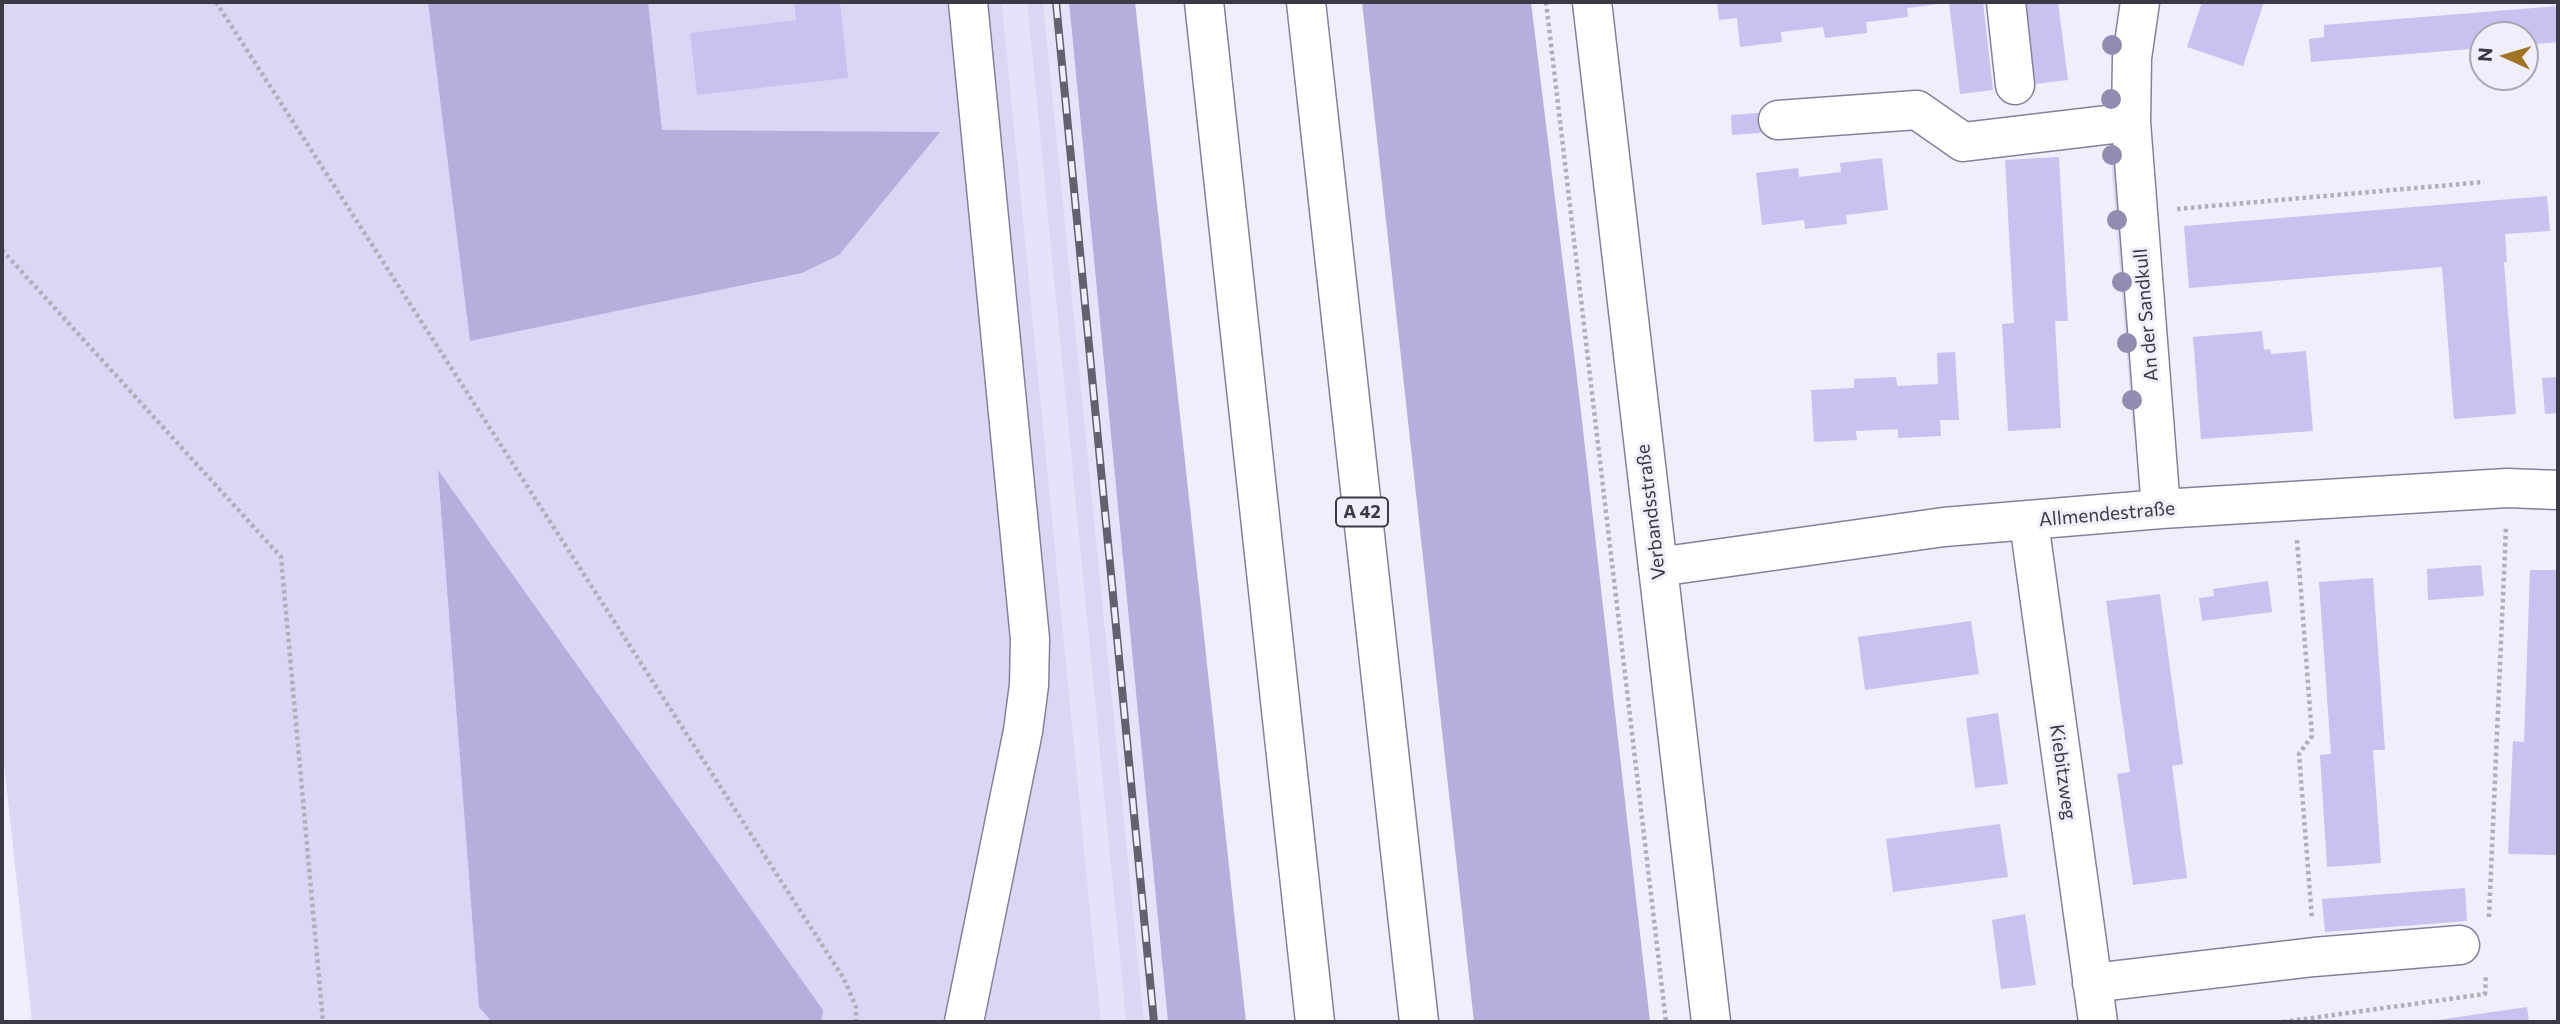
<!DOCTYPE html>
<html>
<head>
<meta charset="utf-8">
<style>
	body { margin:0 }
	#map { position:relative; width:2560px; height:1024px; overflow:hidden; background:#efeefa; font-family:Commissioner,sans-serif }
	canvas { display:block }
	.frame { position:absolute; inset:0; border:4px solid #3a3945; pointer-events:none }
	.north { position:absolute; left:2469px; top:21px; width:70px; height:70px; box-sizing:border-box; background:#efeefa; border:2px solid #a7a6b2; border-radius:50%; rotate:274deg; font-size:19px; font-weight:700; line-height:28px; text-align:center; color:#3a3945 }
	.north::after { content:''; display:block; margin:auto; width:24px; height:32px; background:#9f7524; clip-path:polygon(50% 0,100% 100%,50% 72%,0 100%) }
</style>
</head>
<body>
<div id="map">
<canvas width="2560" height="1024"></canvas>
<div class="frame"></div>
<div class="north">N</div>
</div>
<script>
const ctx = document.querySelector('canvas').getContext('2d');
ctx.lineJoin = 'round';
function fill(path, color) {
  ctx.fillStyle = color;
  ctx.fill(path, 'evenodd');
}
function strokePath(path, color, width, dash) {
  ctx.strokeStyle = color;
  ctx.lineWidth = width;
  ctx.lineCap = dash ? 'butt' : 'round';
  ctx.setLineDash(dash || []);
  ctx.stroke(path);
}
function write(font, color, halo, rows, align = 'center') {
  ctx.font = font + ' Commissioner,sans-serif';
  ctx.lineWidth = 6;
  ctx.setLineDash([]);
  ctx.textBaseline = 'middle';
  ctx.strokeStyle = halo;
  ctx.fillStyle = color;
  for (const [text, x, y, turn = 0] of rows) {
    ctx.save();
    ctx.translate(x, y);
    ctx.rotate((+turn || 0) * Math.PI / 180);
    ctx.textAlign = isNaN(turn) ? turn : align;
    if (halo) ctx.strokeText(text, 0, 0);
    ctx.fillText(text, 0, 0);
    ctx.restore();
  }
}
const built = new Path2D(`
	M1002 2H1027L1126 1022H1101Z
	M1043 2H1069L1168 1022H1144Z`);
const green = new Path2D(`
	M2 2H1002L1101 1022H32L2 745Z
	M1027 2H1043L1144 1022H1126Z
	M2117 147 2140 429 2133 430 2110 148Z`);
const forest = new Path2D(`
	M428 2H648L662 130 940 132 839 255 802 273 470 341Z
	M1069 2H1135L1246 1022H1168Z
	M1362 2H1531L1580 403 1650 1022H1474Z
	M438 470 823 1010 821 1022H492L479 1007Z`);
const building = new Path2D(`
	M794 2H840L848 78 697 95 690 33 796 20Z
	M1717 2H1947V3L1907 8 1908 17 1866 22 1867 33 1825 38 1823 27 1781 32 1782 42 1740 47 1737 18 1719 20Z
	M1949 2H1983L1993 90 1960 94Z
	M2025 2H2058L2068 80 2034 84Z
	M2202 2H2264L2243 66 2187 47Z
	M2558 6V42L2525 45V35H2483V48L2311 62 2309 39 2324 37V25Z
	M1771 112 1772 132 1732 135 1731 115Z
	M2059 157 2068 321H2055L2061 428 2008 431 2002 324 2014 323 2005 160Z
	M1882 158 1888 210 1846 215 1847 224 1805 229 1804 220 1762 225 1756 173 1798 168 1799 177 1841 172 1840 163Z
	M2547 196 2550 231 2505 234 2507 262H2504L2516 414 2454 419 2442 267 2189 288 2184 226Z
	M2262 331 2264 350 2270 349 2271 354 2306 351 2313 431 2201 439 2193 337Z
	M1955 352 1959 420H1940L1941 436 1898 438V429L1856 431 1857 440 1814 442 1811 390 1854 388V379L1896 377 1897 386 1938 384 1937 353Z
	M2558 377V413L2545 414 2542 378Z
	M2481 565 2484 596 2428 600 2427 569Z
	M2530 570H2558V855L2508 854 2513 741 2524 742Z
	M2373 578 2385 750H2373L2381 863 2327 867 2320 755 2331 754 2319 582Z
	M2268 581 2272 612 2202 621 2199 598 2214 596 2213 589Z
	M2160 594 2183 764 2172 766 2187 878 2133 885 2117 774 2130 772 2106 601Z
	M1971 621 1979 674 1865 690 1858 637Z
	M1998 713 2008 784 1975 788 1966 718Z
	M2000 824 2008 877 1893 892 1886 839Z
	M2465 888 2467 921 2325 932 2322 899Z
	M2025 914 2036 985 2001 989 1992 920Z
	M2527 1007 2529 1022H2431V1021Z`);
const path = new Path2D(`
	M216 2 844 979 856 1007V1022
	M1546 2 1666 1022
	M2177 209 2484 182
	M2 250 281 557 323 1022
	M2297 540 2312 736 2299 754 2312 919
	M2489 917 2506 527
	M2283 1022 2485 994 2486 975`);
const minor = new Path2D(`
	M2006 2 2015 85
	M2140 2 2132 58 2131 122 2161 509
	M1778 120 1917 110 1963 142 2131 122
	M2029 522 2098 1022
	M1658 567 1944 527 2161 509 2507 488 2558 490
	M2092 983 2314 957 2460 945
	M964 1022 1023 731 1029 685 1030 639 968 2`);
const major = new Path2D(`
	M1592 2 1711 1022`);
const highway = new Path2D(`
	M1204 2 1315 1022
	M1306 2 1419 1022`);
const rail = new Path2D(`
	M1056 2 1154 1022`);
const trees = [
	[2112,45],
	[2111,99],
	[2112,155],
	[2117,220],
	[2122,282],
	[2127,343],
	[2132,400]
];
const shields = [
	[1362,512,52]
];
const shieldNames = [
	["A 42",1362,512]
];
const streetNames = [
	["An der Sandkull",2146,315,-95],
	["Verbandsstraße",1651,512,-97],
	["Allmendestraße",2107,514,-5],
	["Kiebitzweg",2063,772,82]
];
fill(built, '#e5e3f9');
fill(green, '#dad7f4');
fill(forest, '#b4afdc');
fill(building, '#c7c2f0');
strokePath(minor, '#84819c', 41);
strokePath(major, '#84819c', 41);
strokePath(highway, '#84819c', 41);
strokePath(path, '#afaeba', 4.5, [3.5, 3.5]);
strokePath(minor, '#fff', 38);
strokePath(major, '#fff', 38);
strokePath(highway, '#fff', 38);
strokePath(rail, '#62616d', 8);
strokePath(rail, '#efeefa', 5, [16]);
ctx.fillStyle = '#928cb0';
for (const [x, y] of trees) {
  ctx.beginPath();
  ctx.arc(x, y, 10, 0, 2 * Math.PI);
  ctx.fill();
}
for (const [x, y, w] of shields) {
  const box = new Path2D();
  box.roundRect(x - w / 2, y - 14.5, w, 29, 5);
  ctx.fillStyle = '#efeefa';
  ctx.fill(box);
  strokePath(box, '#3a3945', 2);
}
write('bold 18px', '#3a3945', null, shieldNames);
write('19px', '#3a3945', '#efeefa', streetNames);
</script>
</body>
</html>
